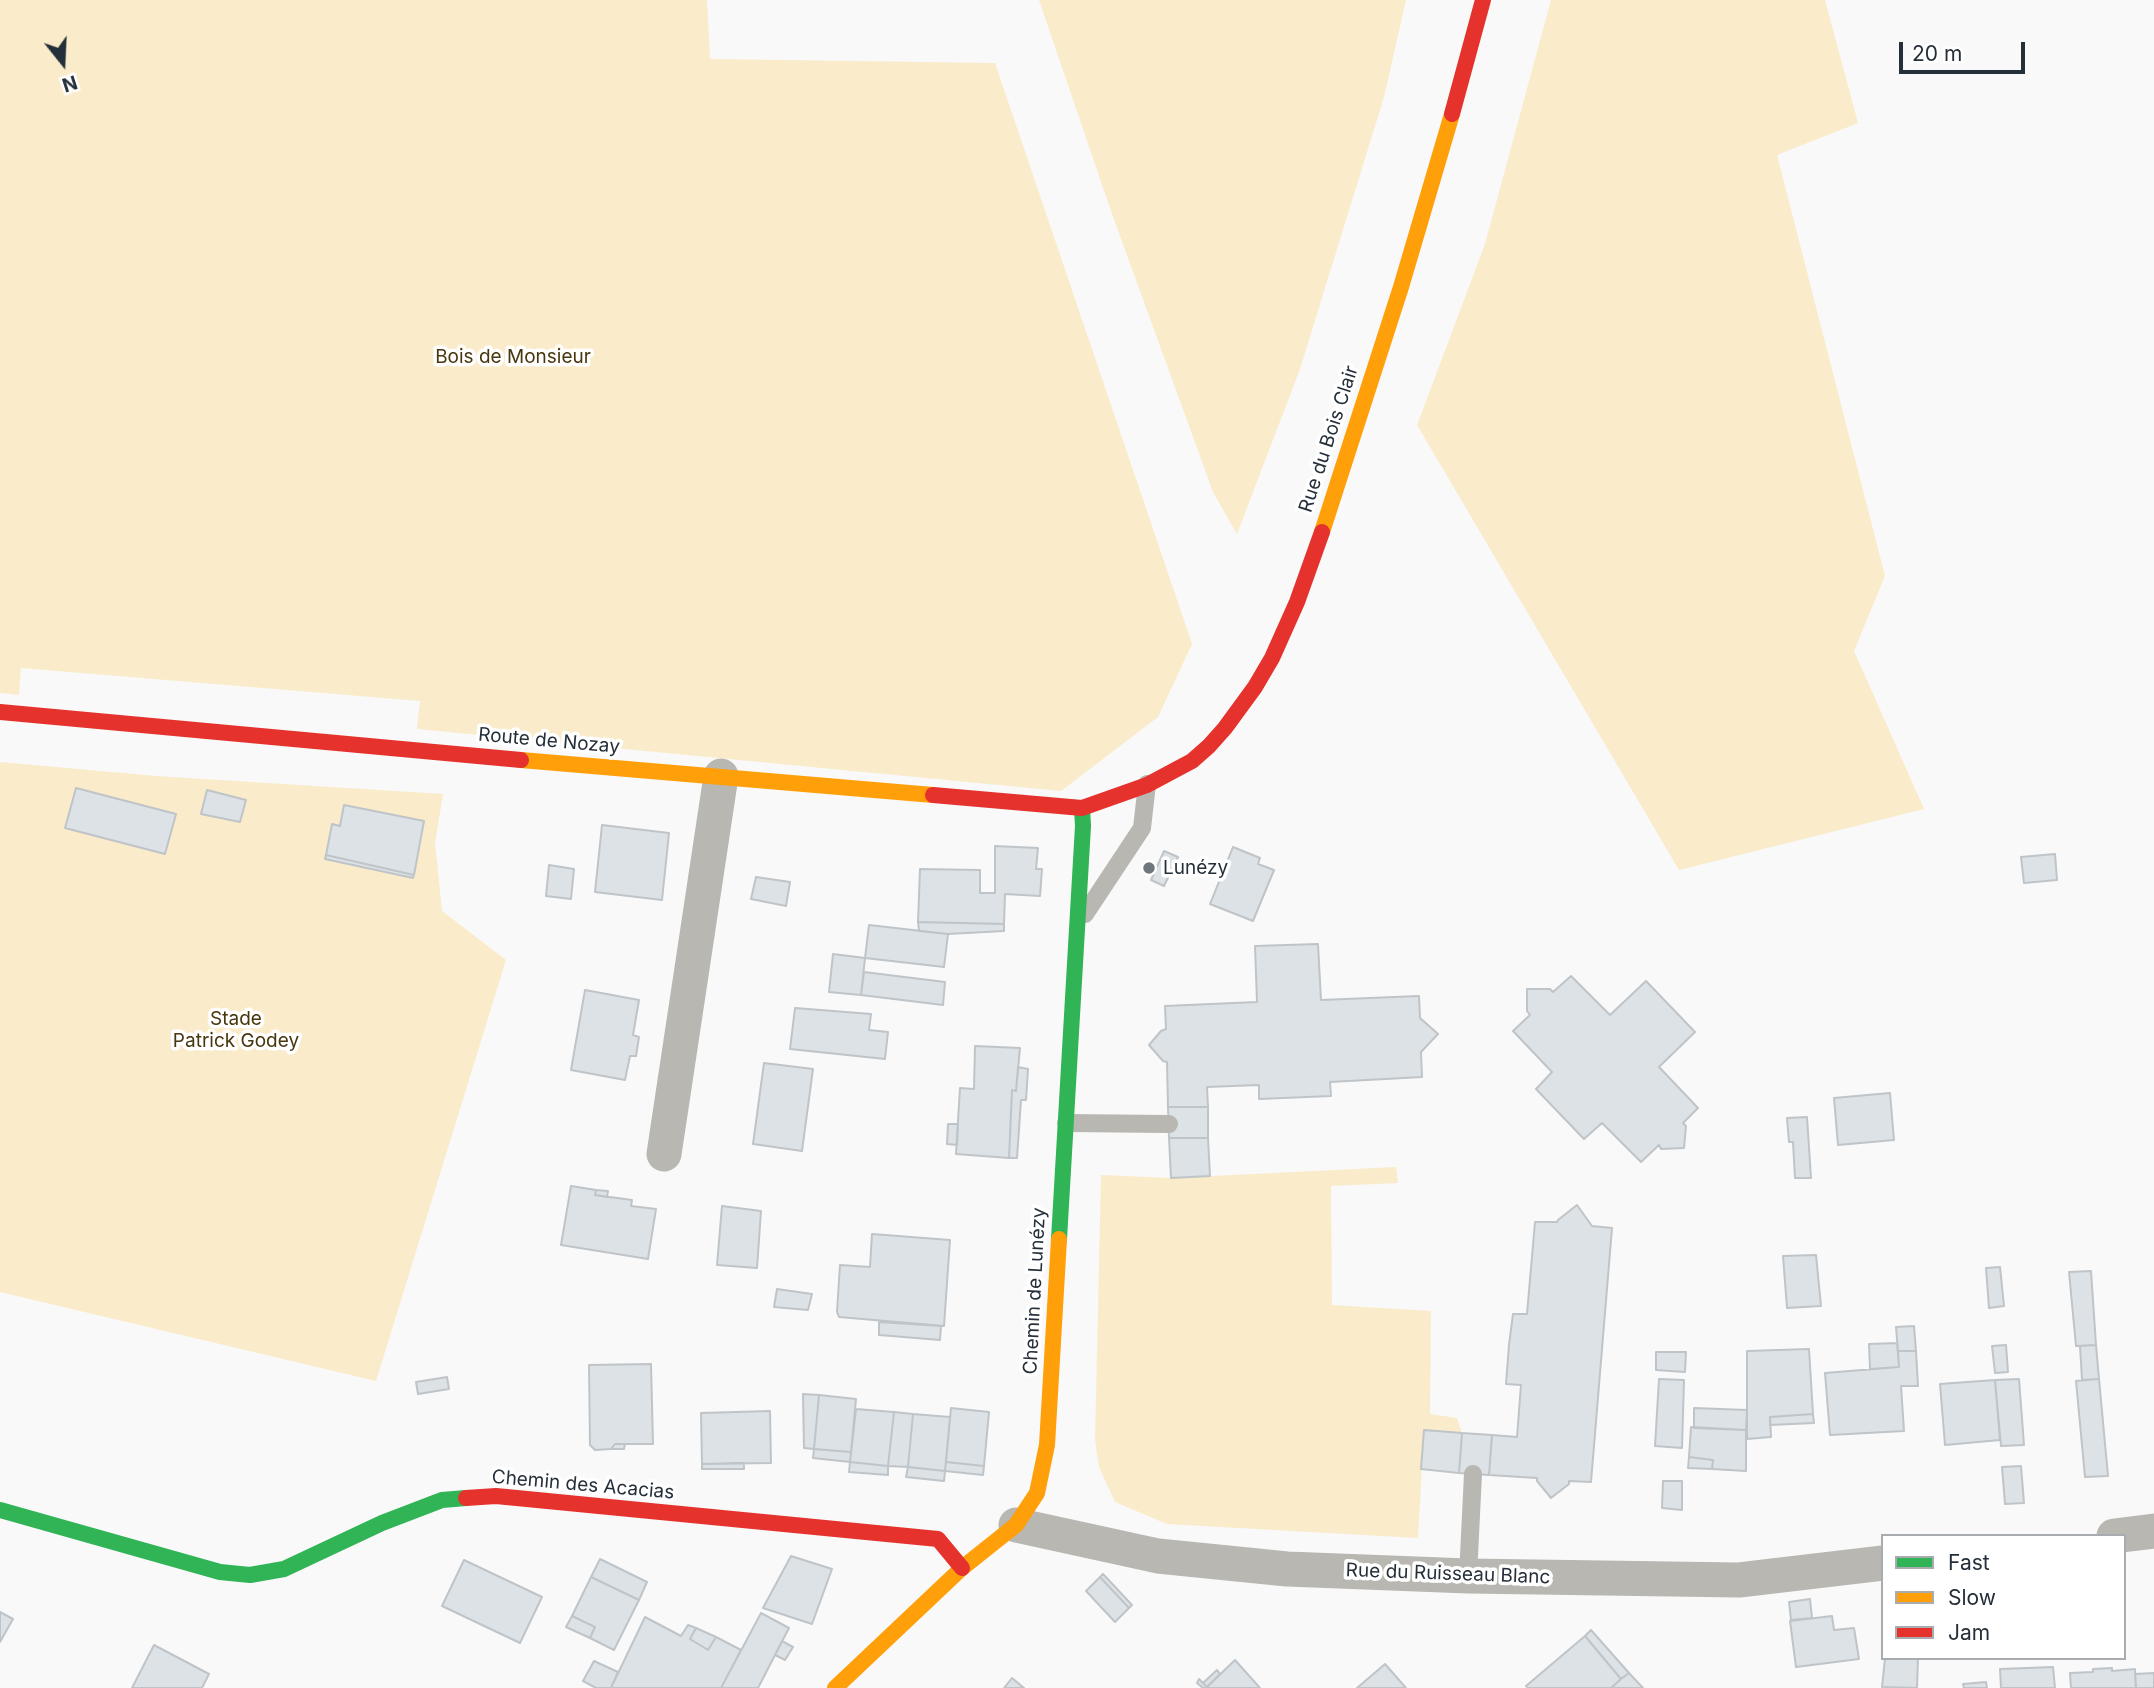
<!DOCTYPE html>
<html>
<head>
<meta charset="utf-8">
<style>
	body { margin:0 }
	#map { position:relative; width:2154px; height:1688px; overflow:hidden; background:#f9f9f9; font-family:Inter,sans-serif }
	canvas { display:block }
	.legend { position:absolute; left:1881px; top:1534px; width:245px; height:126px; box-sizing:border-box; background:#fff; border:2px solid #a8acb0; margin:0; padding:9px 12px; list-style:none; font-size:21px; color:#252f39 }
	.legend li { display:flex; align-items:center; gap:14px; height:35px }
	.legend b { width:35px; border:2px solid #a8acb0 }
	.north { position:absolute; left:28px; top:28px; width:70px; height:70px; -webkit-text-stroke:5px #fff; paint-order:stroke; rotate:162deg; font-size:19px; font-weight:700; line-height:28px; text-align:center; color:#252f39 }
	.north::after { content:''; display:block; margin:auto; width:24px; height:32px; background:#252f39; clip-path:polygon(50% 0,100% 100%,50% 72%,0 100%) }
	.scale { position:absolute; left:1899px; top:42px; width:126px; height:32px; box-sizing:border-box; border:4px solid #252f39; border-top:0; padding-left:9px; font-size:21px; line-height:24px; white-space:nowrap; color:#252f39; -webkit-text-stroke:5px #fff; paint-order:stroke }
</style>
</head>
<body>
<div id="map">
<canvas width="2154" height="1688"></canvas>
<ul class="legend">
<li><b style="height:9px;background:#30b455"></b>Fast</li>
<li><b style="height:9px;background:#ff9f0a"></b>Slow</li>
<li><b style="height:9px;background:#e5322d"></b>Jam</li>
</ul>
<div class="north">N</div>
<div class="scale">20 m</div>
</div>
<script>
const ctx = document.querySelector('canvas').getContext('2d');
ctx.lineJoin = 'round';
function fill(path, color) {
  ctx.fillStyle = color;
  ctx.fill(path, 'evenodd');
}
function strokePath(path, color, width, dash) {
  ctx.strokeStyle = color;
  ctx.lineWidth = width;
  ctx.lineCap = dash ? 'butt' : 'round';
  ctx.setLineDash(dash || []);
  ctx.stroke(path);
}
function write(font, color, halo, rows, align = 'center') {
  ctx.font = font + ' Inter,sans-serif';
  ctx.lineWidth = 7;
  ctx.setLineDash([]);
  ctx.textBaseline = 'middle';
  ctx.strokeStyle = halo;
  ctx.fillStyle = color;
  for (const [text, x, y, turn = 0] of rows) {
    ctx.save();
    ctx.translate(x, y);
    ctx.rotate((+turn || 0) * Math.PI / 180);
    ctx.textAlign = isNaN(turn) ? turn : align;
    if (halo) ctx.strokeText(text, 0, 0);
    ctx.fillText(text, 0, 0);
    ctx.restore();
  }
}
const green = new Path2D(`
	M0 0H707L710 59 995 63 1192 644 1158 717 1061 791 417 729 420 701 21 668 19 695 0 693Z
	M1039 0H1406L1384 97 1300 369 1237 534 1213 492 1112 214Z
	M1551 0H1825L1858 123 1777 155 1885 576 1854 651 1924 809 1679 870 1417 425 1485 244Z
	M0 762 156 776 443 794 435 843 442 911 506 960 376 1381 0 1292Z
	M1396 1167 1398 1183 1331 1186 1332 1305 1431 1311 1430 1414 1457 1418 1462 1433 1424 1431 1418 1538 1167 1524 1115 1502 1099 1467 1095 1440 1101 1175 1171 1178Z`);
const building = new Path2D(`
	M76 788 176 814 165 854 65 828Z
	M207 790 246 800 240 822 201 814Z
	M344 805 424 821 414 875 326 855 332 824 340 826Z
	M602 825 669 833 662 900 595 892Z
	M995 846 1038 848 1036 869H1042L1040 896 1005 894 1004 924 918 922 920 869 980 870V893H995Z
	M1233 847 1260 858 1258 864 1274 870 1253 921 1210 904Z
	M1164 851 1178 857 1164 886 1151 880Z
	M2055 854 2057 880 2024 883 2021 857Z
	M326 855 414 875 413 878 325 859Z
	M549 865 574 869 571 899 546 896Z
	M756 877 790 882 786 906 751 899Z
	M918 922 1004 924V931L948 934 919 931Z
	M869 925 948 934 944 967 865 958Z
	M1318 944 1321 1000 1419 996 1420 1018 1438 1034 1421 1052 1422 1077 1330 1082 1331 1096 1259 1099V1085L1207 1087 1208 1107H1168L1167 1062 1163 1061 1149 1045 1161 1031 1166 1029 1165 1006 1257 1002 1255 946Z
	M833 954 865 958 861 995 829 992Z
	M864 972 945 982 943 1005 861 995Z
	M1571 976 1610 1015 1646 981 1695 1032 1659 1067 1698 1108 1683 1123 1686 1126 1684 1148 1661 1149 1659 1145 1641 1162 1602 1123 1584 1139 1536 1089 1552 1072 1513 1031 1530 1015 1527 1011V989H1550L1553 992Z
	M585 990 639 1000 633 1035 639 1037 636 1056H630L625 1080 571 1070Z
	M795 1008 871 1014 869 1030 888 1032 885 1059 790 1049Z
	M975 1046 1020 1048 1016 1091 1012 1090 1009 1158 956 1154 960 1088 974 1089Z
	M764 1063 813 1069 802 1151 753 1144Z
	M1018 1067 1028 1069 1026 1100H1021L1017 1158H1009L1012 1090 1016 1091Z
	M1890 1093 1894 1140 1838 1145 1834 1098Z
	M1168 1107H1208V1138H1169Z
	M1807 1117 1811 1178H1795L1793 1142H1789L1787 1118Z
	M948 1124H958L957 1145 947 1144Z
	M1169 1138H1208L1210 1176 1171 1178Z
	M571 1186 596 1190 595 1195 632 1200 631 1206 656 1209 648 1259 561 1245Z
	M596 1190 608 1191 607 1197 595 1195Z
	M1577 1205 1592 1226 1612 1228 1591 1482 1569 1481V1484L1551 1498 1537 1481V1478L1489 1475 1492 1435 1517 1437 1521 1385 1506 1384 1509 1345 1513 1314H1527L1535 1222H1557L1558 1220Z
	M722 1206 761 1211 757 1268 717 1265Z
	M872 1234 950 1240 944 1326 839 1317 837 1312 840 1265 870 1267Z
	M1816 1255 1821 1306 1787 1308 1783 1256Z
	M2000 1267 2004 1306 1989 1308 1986 1268Z
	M2091 1271 2096 1345 2076 1346 2069 1272Z
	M777 1289 812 1294 808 1310 774 1307Z
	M879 1322 941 1326 940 1340 879 1335Z
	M1914 1326 1916 1351H1898L1896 1327Z
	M1897 1343 1899 1367 1870 1369 1869 1344Z
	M2006 1345 2008 1372 1995 1373 1992 1346Z
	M2096 1345 2099 1379 2082 1380 2080 1346Z
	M1809 1349 1813 1414 1770 1417 1771 1437 1747 1439V1351Z
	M1898 1351H1916L1918 1386H1901L1904 1431 1830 1435 1825 1373 1899 1367Z
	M1656 1352H1686L1685 1372 1656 1370Z
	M651 1364 653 1444H615L611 1449 595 1450 590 1445 589 1365Z
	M447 1377 449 1389 418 1394 416 1382Z
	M1659 1379 1684 1380 1682 1448 1655 1446Z
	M2019 1379 2024 1445 2001 1446 1995 1380Z
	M2099 1379 2108 1476 2085 1477 2076 1381Z
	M1995 1380 2000 1440 1945 1445 1940 1384Z
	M803 1394 819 1395 814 1449 804 1448Z
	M819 1395 856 1399 851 1452 814 1449Z
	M951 1408 989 1412 984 1466 946 1462Z
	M1694 1408 1747 1410 1746 1430 1694 1428Z
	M856 1409 894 1412 888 1466 850 1462Z
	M770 1411 771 1463 702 1464 701 1413Z
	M894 1412 913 1414 908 1467 888 1466Z
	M913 1414 950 1417 945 1471 908 1467Z
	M1813 1414 1814 1423 1770 1425V1417Z
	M1691 1427 1746 1430V1471L1712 1469 1713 1460 1689 1457Z
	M1424 1430 1462 1433 1459 1473 1421 1469Z
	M1462 1433 1492 1435 1489 1475 1459 1473Z
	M615 1444H625L624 1449H611Z
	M814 1449 851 1452 850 1462 813 1458Z
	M1689 1457 1713 1460 1712 1469 1688 1468Z
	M850 1462 888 1466V1475L849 1472Z
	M946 1462 984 1466 983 1475 945 1471Z
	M744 1463V1469H702V1464Z
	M2021 1466 2024 1503 2005 1504 2002 1467Z
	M908 1467 945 1471 944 1481 906 1477Z
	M1663 1481H1682V1510L1662 1508Z
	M791 1556 832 1569 812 1624 763 1608Z
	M600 1559 647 1582 639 1600 591 1577Z
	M464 1560 542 1597 520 1643 442 1606Z
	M1103 1574 1132 1605 1129 1608 1100 1577Z
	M591 1577 639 1600 614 1650 590 1638 595 1627 572 1616Z
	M1100 1577 1129 1608 1115 1622 1086 1591Z
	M1810 1599 1812 1618 1791 1620 1789 1602Z
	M0 1612 13 1619 0 1642Z
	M761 1613 789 1628 758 1688H721Z
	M572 1616 595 1627 590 1638 566 1627Z
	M1832 1616 1834 1630 1854 1628 1859 1659 1796 1667 1790 1621Z
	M645 1617 681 1636 688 1625 696 1628 690 1639 708 1650 716 1637 741 1650 721 1688H611Z
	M696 1628 716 1637 708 1650 690 1639Z
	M1591 1630 1629 1673 1621 1679 1585 1636Z
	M1585 1636 1621 1679 1611 1688H1528L1526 1686Z
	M782 1641 793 1647 785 1660 775 1655Z
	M154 1645 209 1674 202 1688H132Z
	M1885 1658H1918L1917 1688 1882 1687Z
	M1235 1660 1260 1688H1203L1197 1683 1199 1679 1207 1687Z
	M594 1661 618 1672 611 1688H596L583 1681Z
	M1385 1664 1406 1688H1357Z
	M2053 1667 2055 1688H2001L2000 1669Z
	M2112 1668V1671L2135 1669 2136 1688H2071L2070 1673 2093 1672V1669Z
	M1217 1670 1220 1674 1207 1687 1203 1683Z
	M1629 1673 1643 1688H1611L1621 1679Z
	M2154 1673V1688H2136L2135 1674Z
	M1012 1678 1024 1688H1004Z
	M1986 1682 1987 1688H1964L1963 1684Z`);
const lane = new Path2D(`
	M1085 914 1142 828 1147 784
	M1066 1123 1169 1124
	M1468 1576 1473 1474`);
const street = new Path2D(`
	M664 1154 721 776
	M1016 1525 1158 1556 1287 1569 1468 1576 1739 1580 1883 1563
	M2114 1536 2154 1531`);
const fast = new Path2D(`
	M1059 1239 1083 826 1082 808
	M0 1510 220 1572 250 1575 284 1569 382 1523 442 1500 466 1498`);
const slow = new Path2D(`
	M1322 532 1401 287 1452 114
	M521 760 933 795
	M835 1688 962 1568 1016 1525 1037 1493 1047 1445 1059 1239`);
const jam = new Path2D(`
	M1452 114 1483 0
	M0 712 521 760
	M933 795 1082 808 1147 785 1192 761 1209 746 1225 728 1255 687 1272 658 1297 602 1322 532
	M466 1498 496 1496 938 1539 962 1568`);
const markers = [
	[1149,868,7,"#6f767c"]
];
const parkNames = [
	["Bois de Monsieur",513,357],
	["Stade",236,1019],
	["Patrick Godey",236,1041]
];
const streetNames = [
	["Rue du Bois Clair",1329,439,-72],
	["Route de Nozay",549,741,5],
	["Chemin de Lunézy",1035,1291,-87],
	["Chemin des Acacias",583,1485,5],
	["Rue du Ruisseau Blanc",1448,1574,2]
];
const poiNames = [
	["Lunézy",1163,868]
];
fill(green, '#faebca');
fill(building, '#dce2e6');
strokePath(building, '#bfc4c8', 2);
strokePath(lane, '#b9b7b2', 18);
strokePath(street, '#b9b7b2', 35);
strokePath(fast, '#30b455', 16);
strokePath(slow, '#ff9f0a', 16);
strokePath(jam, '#e5322d', 16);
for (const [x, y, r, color] of markers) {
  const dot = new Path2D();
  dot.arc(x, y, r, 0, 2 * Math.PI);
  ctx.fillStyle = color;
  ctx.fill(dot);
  strokePath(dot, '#fff', 2.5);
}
write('19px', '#48370e', '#fff', parkNames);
write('19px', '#252f39', '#fff', streetNames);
write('19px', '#252f39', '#fff', poiNames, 'left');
</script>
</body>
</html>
